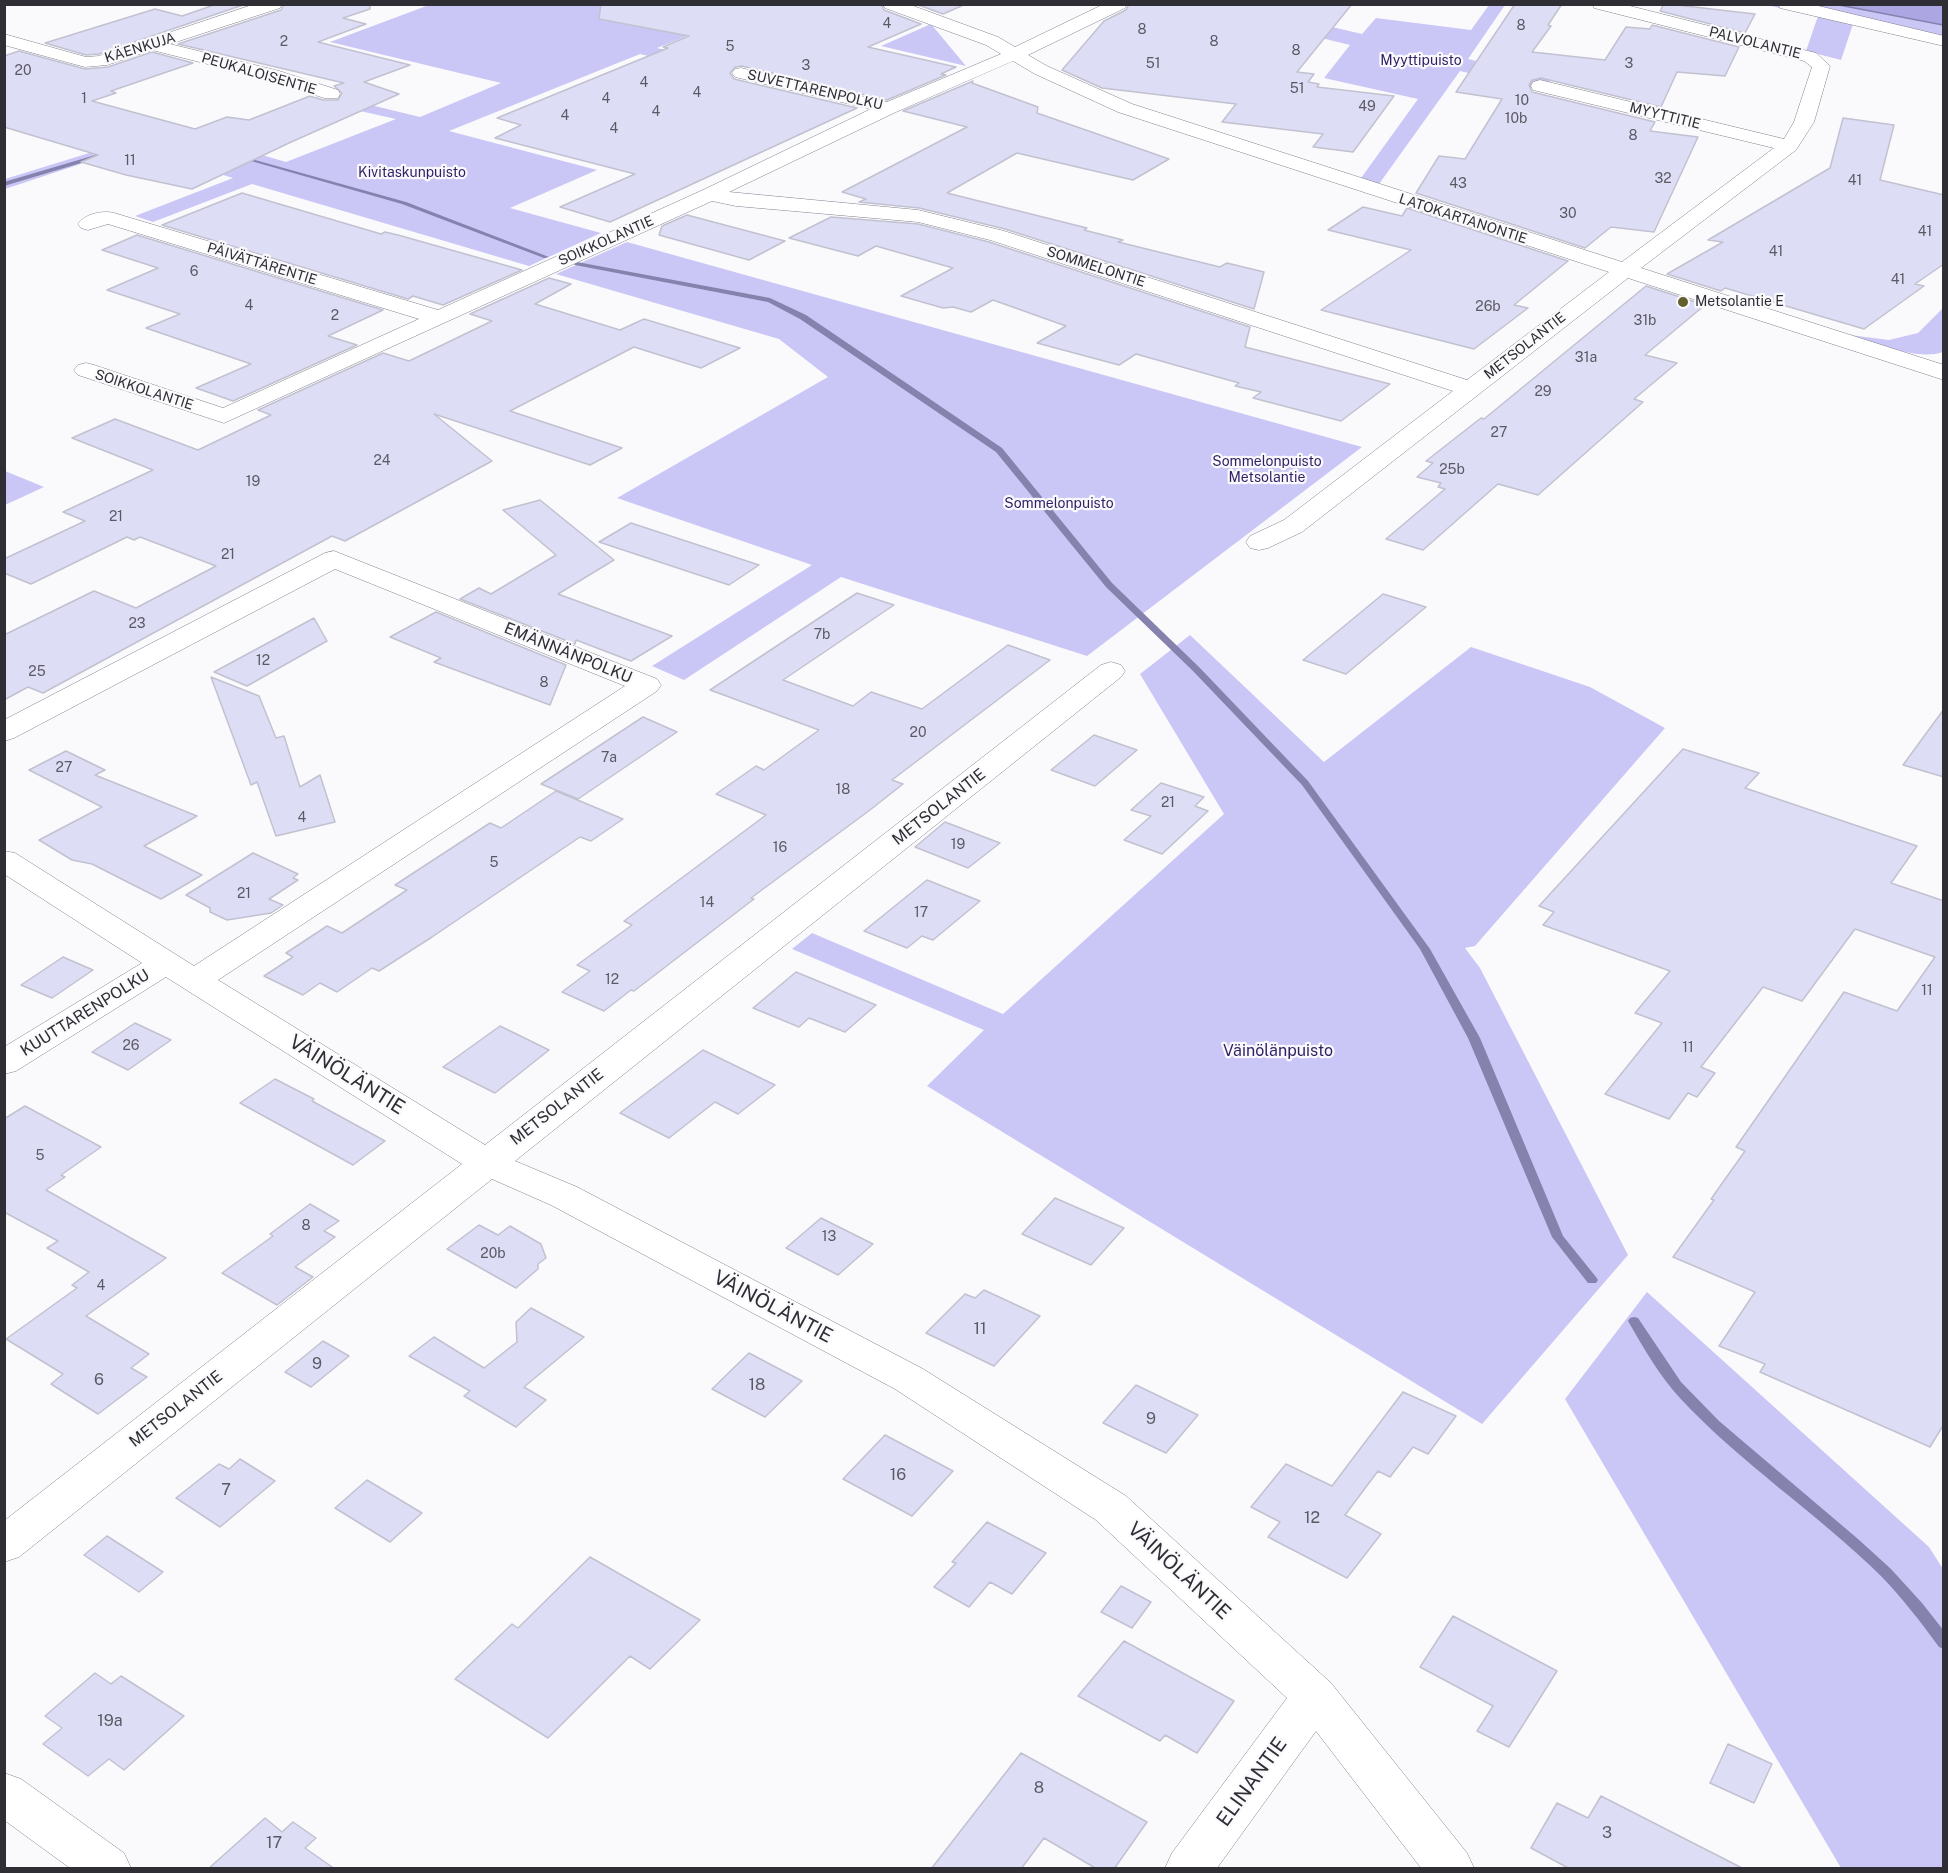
<!DOCTYPE html>
<html>
<head>
<meta charset="utf-8">
<style>
	body { margin:0 }
	#map { position:relative; width:1948px; height:1873px; overflow:hidden; background:#fafafd; font-family:"Public Sans",sans-serif }
	canvas { display:block }
	.frame { position:absolute; inset:0; border:6px solid #2f2e34; pointer-events:none }
</style>
</head>
<body>
<div id="map">
<canvas width="1948" height="1873"></canvas>
<div class="frame"></div>
</div>
<script>
const ctx = document.querySelector('canvas').getContext('2d');
ctx.lineJoin = 'round';
function fill(path, color) {
  ctx.fillStyle = color;
  ctx.fill(path, 'evenodd');
}
function strokePath(path, color, width, dash) {
  ctx.strokeStyle = color;
  ctx.lineWidth = width;
  ctx.lineCap = dash ? 'butt' : 'round';
  ctx.setLineDash(dash || []);
  ctx.stroke(path);
}
function write(font, color, halo, rows, align = 'center') {
  ctx.font = font + ' "Public Sans",sans-serif';
  ctx.lineWidth = 4.5;
  ctx.setLineDash([]);
  ctx.textBaseline = 'middle';
  ctx.strokeStyle = halo;
  ctx.fillStyle = color;
  for (const [text, x, y, turn = 0] of rows) {
    ctx.save();
    ctx.translate(x, y);
    ctx.rotate((+turn || 0) * Math.PI / 180);
    ctx.textAlign = isNaN(turn) ? turn : align;
    if (halo) ctx.strokeText(text, 0, 0);
    ctx.fillText(text, 0, 0);
    ctx.restore();
  }
}
const green = new Path2D(`
	M607 4 737 16 657 48 720 63 704 69 640 54 449 131 597 170 510 208 601 233 529 266 252 184 153 222 135 216 233 178 132 147 5 189V179L170 128 286 162 396 119 333 105 350 100 420 117 501 83 330 42 429 5Z
	M1186 5H1239L1362 34 1376 18 1471 30 1489 5H1505L1468 59 1554 80 1532 88 1460 71 1379 184 1361 178 1418 99 1324 78 1350 45Z
	M1766 5H1839L1943 25V45L1853 24 1841 60 1806 51 1818 16Z
	M931 24 966 66 881 46Z
	M627 242 1362 447 1087 656 841 577 684 680 652 666 812 565 617 498 828 377 779 339 556 274Z
	M1943 308V352C1918 361 1875 343 1850 335L1889 340 1918 333Z
	M4 471H5L44 487 5 505Z
	M1190 635 1324 762 1471 647 1590 687 1665 728 1475 946 1465 948 1480 968 1628 1255 1482 1424 927 1086 984 1030 792 949 812 933 1003 1014 1224 814 1140 674Z
	M1647 1292 1929 1547 1943 1569V1868H1841L1565 1399Z`);
const water = new Path2D(`
	M1839 5H1943V25Z`);
const stream = new Path2D(`
	M109 151 112 153 111 154 4 186V182Z
	M237 155 406 202 549 257 544 258 402 204 237 157Z
	M577 262 770 298 806 315 1002 448 1112 583 1199 667 1308 781 1430 949 1480 1038 1563 1236 1596 1277 1598 1280 1596 1283H1588L1552 1237 1468 1038 1420 949 1302 785 1193 671 1106 587 996 452 800 319 768 302 575 265 574 264Z
	M1634 1317 1638 1318 1681 1382 1719 1421 1858 1539 1891 1569 1922 1603 1944 1631V1649L1939 1647C1921 1622 1902 1598 1881 1576 1817 1513 1740 1463 1679 1397 1659 1375 1643 1347 1628 1321L1630 1318Z`);
const building = new Path2D(`
	M217 4H246L99 54 86 55 45 43 155 9 182 16Z
	M284 4H370V9L343 18 366 24 318 42 410 65 364 82 399 94 289 143 192 189 126 175 81 162 98 155 4 127V56L19 51 85 69 108 67 152 52 193 63 111 91 116 93 92 101 195 129 227 117 249 120 310 96 323 100H338L342 93 334 86 344 83 178 44 281 10Z
	M601 4H881L884 10 921 24 868 47 956 67 941 74 946 75 887 100 742 66 735 67 730 73 734 79 857 108 610 222 560 207 635 174 495 138 521 125 497 118 668 48 663 47 689 36 599 19Z
	M916 4H966L943 14Z
	M1129 4H1352L1297 72 1314 74 1308 82 1319 84 1317 87 1394 96 1353 152 1313 147 1323 134 1222 122 1236 104 1102 88 1062 70 1104 21 1126 10Z
	M1515 4H1562L1548 25 1551 26 1532 52 1605 60 1626 27 1650 29 1652 25 1739 47 1725 76 1677 72 1661 107 1541 78 1532 80 1529 85 1532 92 1655 122 1650 131 1698 137 1654 232 1611 227 1585 248 1416 193 1439 156 1465 159 1502 99 1456 92Z
	M1664 4H1668L1755 14 1745 33 1660 11Z
	M973 81 972 83 1038 107 1037 113 1169 159 1133 180 1017 153 947 193 1087 228 1084 230 1123 240 1118 242 1220 267 1227 263 1264 272 1254 309 1005 229 919 208 859 202 866 199 842 192 967 127 903 111Z
	M1843 118 1894 125 1880 180 1944 195V264L1915 284 1924 286 1864 329 1725 288 1721 291 1667 274 1723 242 1708 240 1830 168Z
	M242 193 381 234 385 232 398 235 522 270 443 305 413 296 408 299 162 225Z
	M1363 207 1402 216 1407 208 1568 261 1514 305 1528 308 1474 349 1321 310 1411 250 1328 230Z
	M687 215 785 241 749 260 659 235 662 226Z
	M831 217 918 224 989 242 1250 327 1245 347 1390 384 1341 421 1253 398 1261 392 1235 386 1239 383 1136 354 1119 365 1037 343 1066 326 993 300 971 312 953 307 943 308 901 296 953 268 876 246 858 256 789 238Z
	M137 235 383 310 328 336 357 345 233 401 196 388 251 364 146 328 180 314 107 290 158 268 102 250Z
	M549 278 571 284 535 304 620 330 644 319 740 348 701 368 634 347 510 411 622 448 590 465 434 414 492 461 345 541 332 536 43 693 28 687 4 700V635L94 591 136 608 216 566 140 537 134 540 127 537 31 584 4 573V559L85 521 63 512 153 470 72 438 115 419 198 450 271 415 258 410 383 353 409 361 492 321 470 314Z
	M1646 286 1705 305 1645 355 1677 363 1634 399 1643 402 1538 495 1498 484 1423 550 1386 539 1445 489 1438 487 1441 483 1417 477 1433 463 1426 461 1481 418 1484 419Z
	M540 500 614 560 558 594 672 636 631 661 576 640 575 644 460 599 479 588 491 594 556 555 503 510Z
	M631 523 759 565 729 585 599 542Z
	M857 593 894 605 783 680 853 706 871 692 922 709 1008 645 1050 660 892 780 903 784 870 810 751 898 754 899 634 991 631 990 604 1011 562 992 590 971 577 965 632 925 624 921 766 815 716 794 756 766 764 770 819 730 710 690Z
	M1383 594 1426 607 1346 674 1303 660Z
	M436 612 566 665 550 705 434 662 441 658 390 637Z
	M314 618 327 641 247 686 214 672Z
	M211 677 259 696 276 738 284 736 300 787 320 775 335 822 276 836 257 782 251 785Z
	M1944 709V777L1903 765Z
	M643 717 677 732 578 799 541 784Z
	M1094 735 1137 750 1095 786 1051 770Z
	M1683 749 1759 773 1745 788 1917 846 1891 883 1944 901V1424L1930 1447 1760 1372 1765 1364 1719 1346 1755 1292 1673 1257 1714 1200 1711 1199 1745 1151 1736 1147 1844 992 1897 1011 1935 957 1855 929 1802 1001 1763 987 1701 1067 1715 1073 1697 1097 1688 1093 1669 1119 1605 1094 1662 1023 1635 1013 1670 971 1543 925 1554 912 1539 906Z
	M66 751 105 770 95 775 197 816 144 846 202 875 161 899 92 864 72 860 39 840 102 807 29 770Z
	M1161 783 1204 797 1195 806 1208 811 1162 854 1124 840 1151 816 1131 810Z
	M556 791 623 819 591 841 580 837 432 937 379 971 372 968 337 992 320 983 303 995 264 976 293 957 286 953 327 926 342 933 407 890 395 885 490 823 501 828Z
	M945 822 1000 843 968 868 915 847Z
	M253 853 298 874 293 878 298 880 269 899 283 905 271 913 227 920 210 912V908L186 895Z
	M927 880 980 901 933 940 922 936 907 948 864 931Z
	M63 957 93 970 52 998 21 985Z
	M796 972 876 1005 845 1032 809 1018 799 1027 753 1008Z
	M135 1023 171 1040 128 1070 92 1052Z
	M500 1026 549 1050 495 1093 443 1067Z
	M703 1050 775 1085 738 1114 715 1102 669 1138 620 1113Z
	M275 1079 314 1099 312 1101 385 1141 353 1165 240 1103Z
	M25 1106 101 1147 61 1175 65 1177 46 1190 166 1258 86 1316 149 1354 131 1368 147 1377 98 1414 51 1384 63 1374 6 1339 77 1288 72 1285 89 1272 47 1248 58 1241 4 1212V1119Z
	M1055 1198 1124 1228 1091 1265 1022 1234Z
	M310 1204 339 1221 324 1231 335 1237 295 1267 313 1277 277 1305 222 1273 273 1236 270 1234Z
	M821 1218 873 1244 838 1275 786 1248Z
	M479 1225 498 1235 510 1226 541 1244 546 1258 538 1264V1269L516 1288 447 1249Z
	M984 1290 1040 1316 994 1366 926 1333 965 1294 975 1298Z
	M531 1308 584 1337 524 1387 546 1400 516 1427 464 1396 470 1391 409 1356 434 1337 484 1368 517 1342 516 1322Z
	M323 1341 349 1356 311 1387 285 1372Z
	M749 1353 802 1381 765 1417 712 1389Z
	M1136 1385 1198 1415 1166 1453 1103 1423Z
	M1403 1392 1456 1416 1428 1454 1413 1447 1390 1477 1378 1471 1345 1515 1381 1534 1347 1578 1268 1537 1280 1522 1251 1507 1286 1464 1332 1486Z
	M885 1435 953 1471 912 1516 843 1479Z
	M240 1459 275 1481 220 1527 176 1498 219 1464 229 1469Z
	M367 1480 422 1513 390 1542 335 1508Z
	M987 1522 1046 1553 1012 1594 990 1582 969 1607 934 1587 956 1563 952 1562Z
	M107 1536 163 1572 139 1592 84 1555Z
	M590 1557 700 1620 650 1669 630 1656 548 1738 455 1679 512 1624 518 1628Z
	M1121 1586 1151 1602 1132 1628 1101 1612Z
	M1453 1616 1557 1671 1509 1747 1477 1731 1493 1706 1420 1667Z
	M1124 1641 1234 1701 1197 1753 1165 1735 1160 1741 1078 1696Z
	M95 1673 111 1684 121 1676 184 1716 124 1770 109 1759 88 1776 43 1744 62 1728 45 1716Z
	M1728 1744 1772 1764 1754 1803 1710 1783Z
	M1021 1753 1147 1822 1114 1869H1097L1044 1838 1021 1869H931Z
	M1601 1796 1744 1869H1570L1531 1848 1557 1803 1588 1818Z
	M265 1818 282 1832 293 1822 316 1838 305 1848 335 1869H208Z`);
const street = new Path2D(`
	M255 4H282L280 8 170 44 279 71 338 90 340 94 338 98H324L267 79 152 50 107 65 85 67 4 45V34L86 57 99 56Z
	M883 4H908L998 37 1015 47 1104 4H1127L1125 8 1028 55 1047 66 1132 104 1622 262 1774 148 1533 90 1531 86 1533 82 1540 80 1784 139 1794 122 1812 67 1804 61 1594 8 1592 4H1622L1816 53 1830 66 1814 122 1796 150 1641 268 1944 365V380L1628 278 1302 532 1268 548 1259 550 1250 548 1246 542 1250 536 1284 520 1453 391 990 240 918 222 736 206 712 201 224 423 78 375 74 370 78 365 86 363 94 365 223 408 419 319 108 224 88 230 81 228 78 224C84 214 103 210 114 213L438 310 703 190 871 109 735 77 732 73 735 69 741 68 887 102 1001 54 986 45 885 8ZM1013 61 1035 74 1118 112 1609 272 1467 380 1004 231 918 210 729 192 896 112Z
	M1778 4H1810L1944 36V46L1780 8Z
	M334 551 657 679 661 685 657 691 218 980 485 1145 1101 665 1111 662 1121 665 1125 671 1121 677 515 1161 577 1187 923 1369 1126 1496 1331 1683 1467 1853 1474 1868H1421L1316 1731 1217 1868H1165L1172 1853 1287 1698 1096 1520 895 1389 551 1205 492 1179 19 1557 4 1562V1521L462 1164 166 977 16 1071 4 1074V1047L142 963 4 874V851L15 853 194 966 625 686 335 569 14 738 4 741V720L325 553Z
	M4 1773 21 1779 124 1853 131 1868H70L4 1820Z`);
const markers = [
	[1683,302,6,"#62612e"]
];
const numberNames = [
	["4",887,24],
	["8",1521,26],
	["8",1142,30],
	["2",284,42],
	["8",1214,42],
	["5",730,47],
	["8",1296,51],
	["51",1153,64],
	["3",1629,64],
	["3",806,66],
	["20",23,71],
	["4",644,83],
	["51",1297,89],
	["4",697,93],
	["1",84,99],
	["4",606,99],
	["10",1522,101],
	["49",1367,107],
	["4",656,112],
	["4",565,116],
	["10b",1516,119],
	["4",614,129],
	["8",1633,136],
	["11",130,161],
	["32",1663,179],
	["41",1855,181],
	["43",1458,184],
	["30",1568,214],
	["41",1925,232],
	["41",1776,252],
	["6",194,272],
	["41",1898,280],
	["4",249,306],
	["26b",1488,307],
	["2",335,316],
	["31b",1645,321],
	["31a",1586,358],
	["29",1543,392],
	["27",1499,433],
	["24",382,461],
	["25b",1452,470],
	["19",253,482],
	["21",116,517],
	["21",228,555],
	["23",137,624],
	["7b",822,635],
	["12",263,661],
	["25",37,672],
	["8",544,683],
	["20",918,733],
	["7a",609,758],
	["27",64,768],
	["18",843,790],
	["21",1168,803],
	["4",302,818],
	["19",958,845],
	["16",780,848],
	["5",494,863],
	["21",244,894],
	["14",707,903],
	["17",921,913],
	["12",612,980],
	["11",1927,991],
	["26",131,1046],
	["11",1688,1048],
	["5",40,1156],
	["8",306,1226],
	["13",829,1237],
	["20b",493,1254],
	["4",101,1286]
];
const farStreetnames = [
	["PALVOLANTIE",1755,43,14],
	["KÄENKUJA",140,48,-17],
	["PEUKALOISENTIE",259,74,16],
	["SUVETTARENPOLKU",815,90,13],
	["MYYTTITIE",1665,116,14],
	["LATOKARTANONTIE",1463,219,18],
	["SOIKKOLANTIE",606,241,-24],
	["PÄIVÄTTÄRENTIE",262,264,17],
	["SOMMELONTIE",1096,267,18],
	["METSOLANTIE",1525,346,-38],
	["SOIKKOLANTIE",144,390,18]
];
const farParknames = [
	["Myyttipuisto",1421,61],
	["Kivitaskunpuisto",412,173],
	["Sommelonpuisto",1267,462],
	["Metsolantie",1267,478],
	["Sommelonpuisto",1059,504]
];
const farPoinames = [
	["Metsolantie E",1695,302]
];
const streetNames = [
	["EMÄNNÄNPOLKU",568,653,22],
	["METSOLANTIE",939,807,-38],
	["KUUTTARENPOLKU",85,1013,-32],
	["METSOLANTIE",557,1107,-38],
	["METSOLANTIE",176,1409,-38]
];
const parkNames = [
	["Väinölänpuisto",1278,1051]
];
const nearNumbernames = [
	["11",980,1329],
	["9",317,1364],
	["6",99,1380],
	["18",757,1385],
	["9",1151,1419],
	["16",898,1475],
	["7",226,1490],
	["12",1312,1518],
	["19a",110,1721],
	["8",1039,1788],
	["3",1607,1833],
	["17",274,1843]
];
const nearStreetnames = [
	["VÄINÖLÄNTIE",347,1075,32],
	["VÄINÖLÄNTIE",773,1307,28],
	["VÄINÖLÄNTIE",1179,1571,43],
	["ELINANTIE",1252,1782,-54]
];
fill(green, '#cac6f6');
fill(water, '#aca6e2');
strokePath(water, '#8682ae', 1.5);
fill(stream, '#8682ae');
fill(building, '#deddf6');
strokePath(building, '#c2c1d0', 1.5);
strokePath(street, '#81818e', 1);
fill(street, '#fff');
for (const [x, y, r, color] of markers) {
  const dot = new Path2D();
  dot.arc(x, y, r, 0, 2 * Math.PI);
  ctx.fillStyle = color;
  ctx.fill(dot);
  strokePath(dot, '#fafafd', 2);
}
write('14px', '#5b5a64', null, numberNames);
write('14px', '#2f2e34', '#fafafd', farStreetnames);
write('14px', '#301f65', '#fafafd', farParknames);
write('14px', '#2f2e34', '#fafafd', farPoinames, 'left');
write('16px', '#2f2e34', '#fafafd', streetNames);
write('16px', '#301f65', '#fafafd', parkNames);
write('16px', '#5b5a64', null, nearNumbernames);
write('20px', '#2f2e34', '#fafafd', nearStreetnames);
</script>
</body>
</html>
